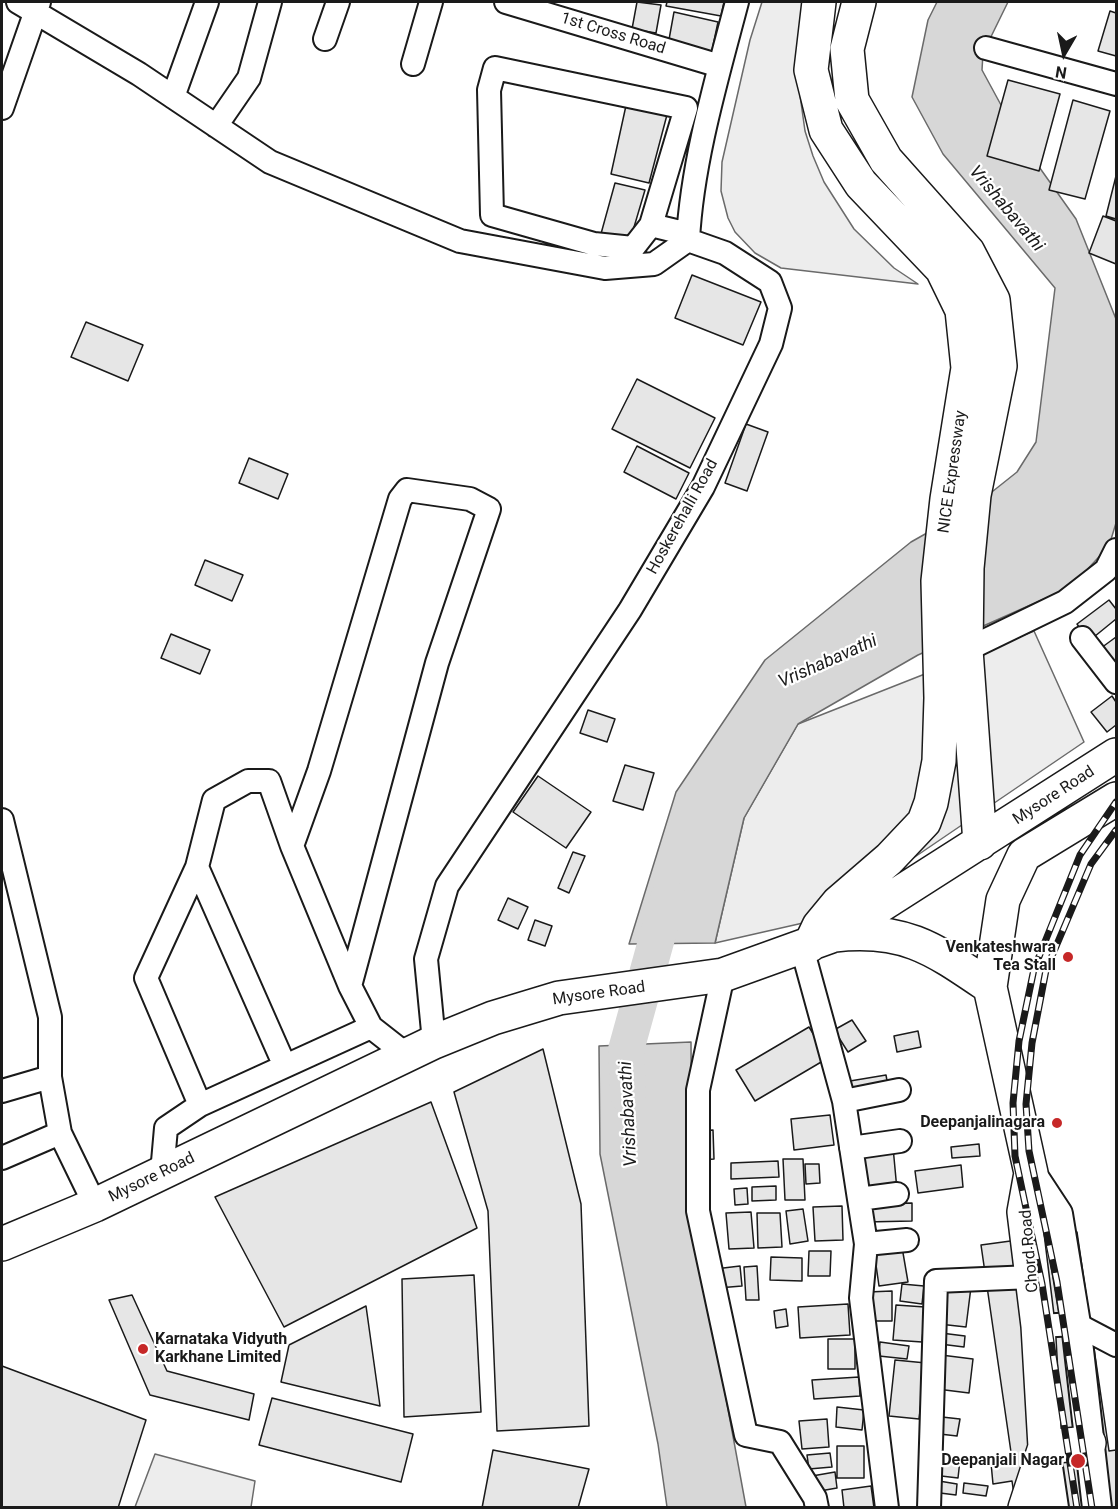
<!DOCTYPE html>
<html>
<head>
<meta charset="utf-8">
<style>
	body { margin:0 }
	#map { position:relative; width:1118px; height:1509px; overflow:hidden; background:#fff; font-family:Roboto,sans-serif }
	canvas { display:block }
	.frame { position:absolute; inset:0; border:3px solid #1a1a1a; pointer-events:none }
	.north { position:absolute; left:1034px; top:24px; width:60px; height:60px; -webkit-text-stroke:4px #fff; paint-order:stroke; rotate:189deg; font-size:16px; font-weight:700; line-height:24px; text-align:center; color:#1a1a1a }
	.north::after { content:''; display:block; margin:auto; width:21px; height:27px; background:#1a1a1a; clip-path:polygon(50% 0,100% 100%,50% 72%,0 100%) }
</style>
</head>
<body>
<div id="map">
<canvas width="1118" height="1509"></canvas>
<div class="frame"></div>
<div class="north">N</div>
</div>
<script>
const ctx = document.querySelector('canvas').getContext('2d');
ctx.lineJoin = 'round';
function fill(path, color) {
  ctx.fillStyle = color;
  ctx.fill(path, 'evenodd');
}
function strokePath(path, color, width, dash) {
  ctx.strokeStyle = color;
  ctx.lineWidth = width;
  ctx.lineCap = dash ? 'butt' : 'round';
  ctx.setLineDash(dash || []);
  ctx.stroke(path);
}
function write(font, color, halo, rows, align = 'center') {
  ctx.font = font + ' Roboto,sans-serif';
  ctx.lineWidth = 4.5;
  ctx.setLineDash([]);
  ctx.textBaseline = 'middle';
  ctx.strokeStyle = halo;
  ctx.fillStyle = color;
  for (const [text, x, y, turn = 0] of rows) {
    ctx.save();
    ctx.translate(x, y);
    ctx.rotate((+turn || 0) * Math.PI / 180);
    ctx.textAlign = isNaN(turn) ? turn : align;
    if (halo) ctx.strokeText(text, 0, 0);
    ctx.fillText(text, 0, 0);
    ctx.restore();
  }
}
const built = new Path2D(`
	M762 2H807L798 81 805 131 813 156 824 182 854 229 894 268 918 284 781 268 755 253 735 232 728 218 721 191 722 162 750 40Z
	M1034 631 1084 742 825 918 715 943 744 818 798 724Z
	M155 1454 255 1481 251 1507H135Z`);
const water = new Path2D(`
	M937 2H1008L983 53 982 70 1020 140 1076 219 1116 319V523L1109 546 1071 587 918 655 798 724 744 818 715 943 629 944 676 792 765 660 911 542 973 507 1017 472 1036 442 1055 288 943 154 912 97 928 20Z
	M691 1042 692 1213 746 1507H667L658 1444 600 1154 599 1046Z`);
const river = new Path2D(`
	M628 1095 626 1050 668 898`);
const building = new Path2D(`
	M637 2 661 5 656 33 632 29Z
	M667 2H724L721 16 666 6Z
	M1110 11 1116 13V56L1098 51Z
	M674 12 718 22 711 55 668 45Z
	M1008 80 1060 94 1039 171 987 156Z
	M1073 100 1110 111 1085 199 1049 190Z
	M627 101 668 111 649 183 611 174Z
	M1116 176V219L1106 216Z
	M615 183 645 190 629 244 599 241Z
	M1103 216 1116 221V264L1089 253Z
	M692 275 761 302 743 345 675 318Z
	M86 322 143 345 128 381 71 357Z
	M637 379 715 418 690 468 612 429Z
	M746 424 768 432 747 491 725 483Z
	M637 446 689 473 676 499 624 472Z
	M249 458 288 474 278 499 239 483Z
	M205 560 243 575 232 601 195 585Z
	M1109 600 1116 609V619L1089 641 1077 624Z
	M171 634 210 650 200 674 161 658Z
	M1116 637V670L1101 648Z
	M1112 696 1116 702V725L1107 732 1091 712Z
	M588 710 615 719 607 742 580 733Z
	M625 765 654 773 643 810 613 801Z
	M538 776 591 812 566 848 513 812Z
	M573 852 585 856 569 893 558 888Z
	M508 898 528 907 518 929 498 920Z
	M535 920 552 926 545 946 528 940Z
	M852 1020 866 1041 848 1052 834 1030Z
	M809 1027 828 1058 755 1101 736 1070Z
	M918 1031 921 1047 897 1052 894 1036Z
	M543 1049 581 1204 589 1426 497 1431 488 1211 454 1092Z
	M886 1075 889 1092 853 1097 850 1081Z
	M431 1102 477 1228 284 1327 215 1197Z
	M830 1115 834 1145 794 1150 791 1119Z
	M713 1130 714 1159 702 1160 700 1131Z
	M979 1144 980 1156 952 1158 951 1147Z
	M893 1147 897 1190 861 1193 857 1151Z
	M783 1159H803L805 1200H785Z
	M778 1161 779 1177 731 1179V1163Z
	M805 1164H819L820 1183 806 1184Z
	M961 1165 963 1187 918 1193 915 1171Z
	M776 1186V1200L752 1201V1187Z
	M747 1188 748 1204 735 1205 734 1189Z
	M912 1203V1221L865 1222V1204Z
	M842 1206 843 1240 815 1241 813 1207Z
	M803 1209 808 1241 790 1244 786 1211Z
	M751 1212 754 1248 729 1249 726 1213Z
	M757 1213H780L782 1247 758 1248Z
	M1077 1232 1109 1451 1116 1450V1508H1016L1012 1481 993 1484 991 1463 1012 1459 981 1245Z
	M902 1247 908 1282 879 1286 874 1251Z
	M809 1251H831L830 1276H808Z
	M771 1257 802 1258V1281L770 1280Z
	M740 1266 742 1286 718 1288 715 1269Z
	M757 1266 759 1300H746L744 1267Z
	M474 1275 481 1412 404 1417 402 1279Z
	M944 1283 971 1287 966 1327 939 1324Z
	M902 1284 924 1286 922 1304 900 1301Z
	M892 1291V1321H868V1292Z
	M132 1295 167 1371 254 1394 249 1420 150 1395 109 1300Z
	M848 1304 850 1335 800 1338 798 1307Z
	M896 1305 925 1307 922 1342 893 1340Z
	M366 1306 380 1406 281 1382 289 1345Z
	M786 1309 788 1326 776 1328 774 1311Z
	M941 1333 965 1336 964 1347 940 1344Z
	M828 1339H855V1369H828Z
	M880 1342 909 1346 907 1359 879 1356Z
	M941 1355 973 1359 969 1393 937 1389Z
	M895 1360 926 1363 919 1419 889 1416Z
	M2 1366 146 1420 118 1508H2Z
	M859 1377 860 1396 814 1399 812 1380Z
	M272 1398 413 1434 401 1482 259 1445Z
	M837 1407 864 1410 862 1430 836 1427Z
	M933 1416 960 1419 957 1436 931 1433Z
	M827 1419 829 1447 802 1449 799 1421Z
	M837 1446H864V1478H837Z
	M493 1450 589 1469 578 1508H482Z
	M830 1453 832 1467 809 1469 807 1455Z
	M935 1457 960 1460 958 1478 933 1475Z
	M835 1472 837 1488 814 1492 812 1476Z
	M933 1480 957 1484 956 1495 932 1492Z
	M964 1483 988 1486 986 1496 963 1493Z
	M871 1486 874 1508H844L842 1490Z`);
const minor = new Path2D(`
	M18 2 139 74 270 162 460 241 605 268 654 264 688 240
	M506 2 720 66
	M325 39 338 2
	M986 48 1116 84
	M413 64 431 2
	M173 97 207 2
	M2 108 39 2
	M216 126 249 78 270 2
	M651 225 686 108 495 68 489 90 492 215 594 244 633 248 651 225 688 234
	M1082 638 1116 682
	M966 650 1065 602 1106 570 1116 550
	M2 820 50 1017V1077L60 1133 95 1205
	M197 867 284 1064
	M802 948 844 1101 859 1199 866 1244 861 1298 887 1508
	M723 975 698 1090V1211L746 1435 780 1442 815 1498 817 1508
	M350 986 437 663 489 509 470 499 407 490 400 499 319 771 292 846 350 986 371 1027 408 1056
	M434 1042 426 959 447 886 630 610 703 487 771 344 780 308 770 282 725 253 688 240C692 162 717 78 737 2
	M2 1091 50 1077
	M844 1101 899 1090
	M200 1105 146 978 197 867 214 800 248 781H269L292 846
	M851 1148 900 1141
	M2 1158 60 1133
	M162 1173 166 1128 200 1105 371 1027
	M859 1199 897 1194
	M866 1244 907 1240
	M1038 1326 1076 1324 1116 1345
	M929 1508 936 1281 1032 1277`);
const major = new Path2D(`
	M1031 1173 1058 1214 1076 1324 1097 1508
	M1045 1447 1054 1508`);
const highway = new Path2D(`
	M859 2 847 49 852 100 886 160 968 252 993 300 1000 366 974 495 967 568 966 650 980 843
	M834 935C905 927 934 949 990 987
	M810 945 819 926 838 903 889 859 924 822 931 803 939 761 941 698 938 581 947 499 968 368 962 310 942 269 861 184 826 130 811 70 819 2
	M2 1244 95 1205 434 1042 493 1018 559 998 723 975 834 935 1116 755
	M1045 1447 1089 1443
	M1025 1508 1045 1447 1038 1326 1024 1212 1031 1173 990 987 1003 900 1024 855 1116 799`);
const rail = new Path2D(`
	M1077 1508 1042 1284 1015 1156 1013 1103 1019 1041 1034 969 1080 855 1116 802
	M1092 1508 1057 1282 1029 1151 1026 1104 1032 1043 1046 970 1091 864 1116 830`);
const markers = [
	[1068,957,6,"#c62828"],
	[1057,1123,6,"#c62828"],
	[143,1349,6,"#c62828"],
	[1078,1461,8,"#c62828"]
];
const streetNames = [
	["1st Cross Road",613,34,17],
	["NICE Expressway",953,472,-82],
	["Hoskerehalli Road",683,517,-61],
	["Mysore Road",1054,796,-33],
	["Mysore Road",599,994,-8],
	["Mysore Road",152,1178,-26],
	["Chord Road",1030,1251,-95]
];
const poiNames = [
	["Venkateshwara",1056,948],
	["Tea Stall",1056,966],
	["Deepanjalinagara",1045,1123],
	["Karnataka Vidyuth",155,1340,"left"],
	["Karkhane Limited",155,1358,"left"],
	["Deepanjali Nagar",1064,1461]
];
const waterNames = [
	["Vrishabavathi",1006,209,50],
	["Vrishabavathi",828,662,-24],
	["Vrishabavathi",629,1114,-93]
];
fill(built, '#ededed');
strokePath(built, '#6a6a6a', 1.5);
fill(water, '#d7d7d7');
strokePath(water, '#6a6a6a', 1.5);
strokePath(river, '#d7d7d7', 36);
fill(building, '#e6e6e6');
strokePath(building, '#1a1a1a', 1.5);
strokePath(minor, '#1a1a1a', 26);
strokePath(major, '#1a1a1a', 32);
strokePath(highway, '#1a1a1a', 36);
strokePath(minor, '#fff', 22);
strokePath(major, '#fff', 28);
strokePath(highway, '#fff', 33);
strokePath(rail, '#1a1a1a', 7);
strokePath(rail, '#fff', 4.5, [14]);
for (const [x, y, r, color] of markers) {
  const dot = new Path2D();
  dot.arc(x, y, r, 0, 2 * Math.PI);
  ctx.fillStyle = color;
  ctx.fill(dot);
  strokePath(dot, '#fff', 2);
}
write('16px', '#1a1a1a', '#fff', streetNames);
write('bold 16px', '#1a1a1a', '#fff', poiNames, 'right');
write('italic 18px', '#1a1a1a', '#fff', waterNames);
</script>
</body>
</html>
